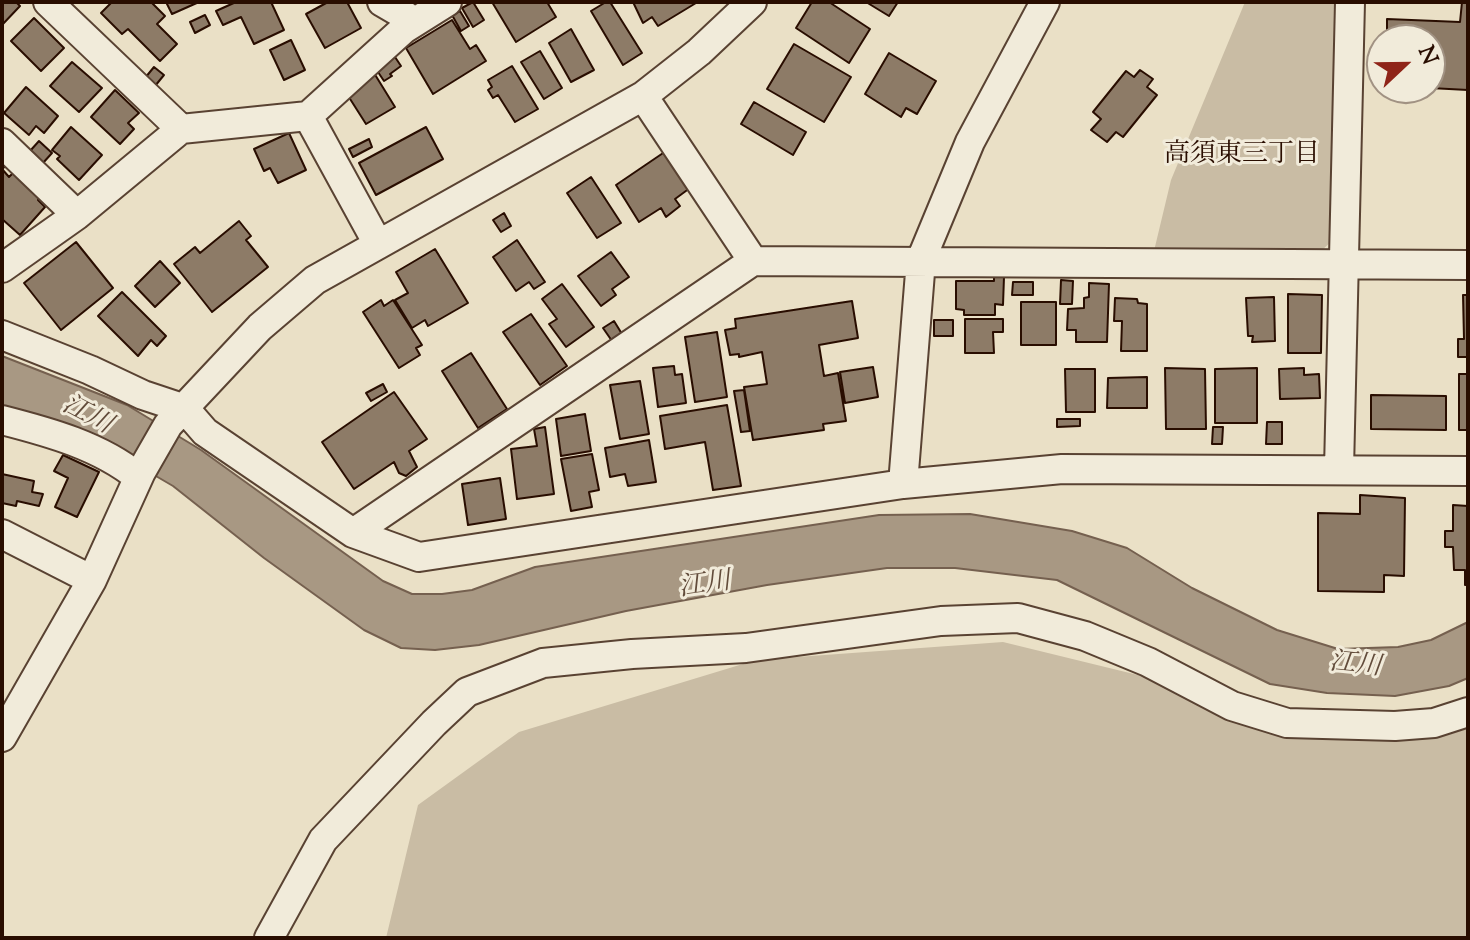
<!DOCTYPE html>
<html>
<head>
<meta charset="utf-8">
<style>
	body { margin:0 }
	#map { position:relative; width:1470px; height:940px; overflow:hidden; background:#eae0c6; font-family:"Sorts Mill Goudy",serif }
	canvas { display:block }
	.frame { position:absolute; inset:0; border:4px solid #290d00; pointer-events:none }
	.north { position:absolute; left:1366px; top:24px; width:80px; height:80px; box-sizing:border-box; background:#f1ebda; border:2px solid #a19283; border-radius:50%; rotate:68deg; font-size:22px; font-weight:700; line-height:32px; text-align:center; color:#290d00 }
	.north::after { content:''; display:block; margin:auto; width:28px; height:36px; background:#8f2418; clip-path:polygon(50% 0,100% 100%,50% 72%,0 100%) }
</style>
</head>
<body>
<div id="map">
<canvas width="1470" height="940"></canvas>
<div class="frame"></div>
<div class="north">N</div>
</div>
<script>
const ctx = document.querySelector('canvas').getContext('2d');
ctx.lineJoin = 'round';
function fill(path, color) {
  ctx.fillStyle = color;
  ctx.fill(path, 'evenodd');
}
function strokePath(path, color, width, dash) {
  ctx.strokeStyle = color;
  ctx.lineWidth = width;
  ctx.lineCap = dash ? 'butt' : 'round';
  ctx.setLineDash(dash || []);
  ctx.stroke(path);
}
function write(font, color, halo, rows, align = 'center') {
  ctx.font = font + ' "Sorts Mill Goudy","Noto Serif JP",serif';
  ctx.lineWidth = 6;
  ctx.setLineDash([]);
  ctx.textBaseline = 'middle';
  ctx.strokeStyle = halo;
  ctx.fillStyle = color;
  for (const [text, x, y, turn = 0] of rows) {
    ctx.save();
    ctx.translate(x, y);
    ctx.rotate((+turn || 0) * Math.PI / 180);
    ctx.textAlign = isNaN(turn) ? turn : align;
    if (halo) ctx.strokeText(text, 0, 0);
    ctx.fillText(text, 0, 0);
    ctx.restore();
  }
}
const green = new Path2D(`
	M1245 2H1334L1333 240 1321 251H1154L1171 180Z
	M1003 642 1146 677 1258 730 1356 738 1419 740 1468 729V938H386L418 805 519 732 756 660Z`);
const water = new Path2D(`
	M2 356 127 405 201 450 383 581 412 594H442L472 590 535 567 879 515 970 514 1072 531 1127 548 1192 588 1277 630 1338 649 1398 647 1431 640 1468 622V678L1449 686 1395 696 1327 693 1270 684 1057 580 955 568H887L767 585 626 611 479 645 435 650 401 648 364 630 264 558 173 486 113 451 2 411Z`);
const building = new Path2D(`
	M2 2H16L20 6 2 25Z
	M112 2H151L165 16 157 24 177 44 160 61 128 29 122 34 101 13Z
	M166 2H199L172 14Z
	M236 2H271L284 30 254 44 241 17 223 25 216 11Z
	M328 2H347L361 28 325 48 306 14Z
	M473 2 484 20 473 27 462 8Z
	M492 2H547L556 17 516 42Z
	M606 2H610L642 53 623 65 591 11Z
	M633 2H695L696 3 658 26 652 17 643 23Z
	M812 2H829L870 29 849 63 796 28Z
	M866 2H898L889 16Z
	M1462 2H1468V90L1430 88V40H1387V19L1460 22Z
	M460 11 469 26 461 31 452 15Z
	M205 15 210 25 195 33 190 22Z
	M34 18 64 48 41 71 11 41Z
	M452 20 470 49 476 45 486 61 433 94 406 48Z
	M571 29 594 70 571 82 549 43Z
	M291 40 305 70 284 80 270 50Z
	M794 44 851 77 824 122 767 89Z
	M540 51 562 88 544 99 521 62Z
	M889 53 936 81 917 114 906 108 901 117 865 94Z
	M393 54 401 66 390 74 392 76 384 81 374 66Z
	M72 62 102 88 79 112 50 86Z
	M512 66 538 109 515 122 498 95 493 98 488 90 492 87 488 80Z
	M154 67 164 75 155 86 145 78Z
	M1140 70 1153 79 1147 87 1157 95 1123 137 1116 132 1107 142 1091 130 1101 119 1093 112 1126 71 1134 77Z
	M374 73 395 107 366 124 345 91Z
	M26 87 58 116 44 133 36 126 29 135 4 113Z
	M115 90 139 113 128 123 134 129 120 144 91 117Z
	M754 102 806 132 793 155 741 124Z
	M71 127 102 155 79 180 57 159 60 156 52 150Z
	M426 127 443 159 376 195 359 163Z
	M289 133 306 170 278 183 270 168 264 171 254 149Z
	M369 139 372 147 353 157 349 149Z
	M39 141 52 153 43 163 30 151Z
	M669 149 694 185 675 199 680 206 666 217 661 208 639 222 616 185Z
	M2 160 7 165 2 169 9 177 15 171 43 194 38 200 45 207 20 235 2 219Z
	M591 177 621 223 597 238 567 193Z
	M504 213 511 226 501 232 493 220Z
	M239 221 251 236 246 240 268 267 212 312 174 264 195 247 200 253Z
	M517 240 545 282 534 289 529 282 516 291 493 257Z
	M76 242 113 288 61 330 24 283Z
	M435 249 468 303 428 326 425 320 412 328 395 300 408 293 396 272Z
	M611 252 629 277 612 289 616 295 601 306 578 276Z
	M160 261 180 283 155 307 135 286Z
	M994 277H1004L1003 305 995 304V315H964V310L956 309V281H994Z
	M1061 280 1073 281 1072 304H1060Z
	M1013 282H1033V295H1012Z
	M1089 283 1109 284 1107 342H1076V330H1067L1068 309 1084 308V298L1089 297Z
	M562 284 594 327 566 347 549 324 557 319 542 299Z
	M122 292 166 336 157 346 151 340 138 356 98 316Z
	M1288 294 1322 295 1321 353H1288Z
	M1463 295H1468V357H1458V339H1464Z
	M1274 297 1275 341 1252 342 1253 336H1248L1246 298Z
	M1115 298 1137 299 1138 303 1147 304V351H1121L1122 321H1114Z
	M381 300 384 306 393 300 422 345 416 348 420 355 399 368 363 312Z
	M852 301 858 338 819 345 824 376 838 373 846 421 823 424 824 430 753 440 744 387 767 384 762 352 739 357V354L730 355 725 330 736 328 735 319Z
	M1021 302H1056V345H1021Z
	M531 314 567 366 540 385 503 332Z
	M965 319H1003V332H993L994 353H965Z
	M934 320H953V336H934Z
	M614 321 622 334 612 341 603 328Z
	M717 332 727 397 695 402 685 337Z
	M471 353 507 409 478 428 442 371Z
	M674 366 675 375 682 374 686 403 658 407 653 368Z
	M873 367 878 397 845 403 840 372Z
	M1165 368 1205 369 1206 429H1166Z
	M1257 368V423H1215V369Z
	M1304 368V375L1319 374 1320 398 1280 399 1279 369Z
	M1065 369H1095V412H1066Z
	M1459 374H1468V430H1459Z
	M1147 377V408H1107L1108 378Z
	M640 381 649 434 620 439 610 385Z
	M383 384 387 392 371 401 366 393Z
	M744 390 750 431 741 432 734 391Z
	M394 392 427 439 409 451 417 467 406 476 399 473 394 462 354 489 322 442Z
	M1371 395 1446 396V430L1371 429Z
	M727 405 741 486 713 490 705 442 665 449 660 416Z
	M585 414 591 451 561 456 556 419Z
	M1057 419H1080V426L1057 427Z
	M1267 422H1282V444H1266Z
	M545 427 554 494 517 499 511 449 537 446 534 429Z
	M1213 427H1223L1222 444H1212Z
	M649 440 656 482 628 486 625 474 610 477 605 448Z
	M592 454 599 490 589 492 592 507 571 511 561 459Z
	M63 455 99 472 77 517 55 507 68 478 54 471Z
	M2 474 34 481 32 492 43 494 39 506 17 501 16 506 2 503Z
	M500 478 506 519 468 525 462 484Z
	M1360 495 1405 498 1404 576 1384 575V592L1318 591V513L1360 514Z
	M1453 505 1468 506V585H1465V570H1454L1453 547H1445V531H1453Z`);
const minor = new Path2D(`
	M48 2 181 129
	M382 2 406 16
	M643 96 753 261 1468 265
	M308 116 378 244
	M2 143 77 215
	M2 268 77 215 181 129 308 116 404 29 447 2
	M2 335 90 370 143 395 185 409 205 432 353 533 419 557 903 484 1062 469 1468 471
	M2 420C49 432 100 446 138 477
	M1339 469 1350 2
	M903 484 921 260 970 142 1045 2
	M353 533 753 261
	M2 534 92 580
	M2 737 92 580 141 472 168 425 260 327 315 280 643 96 699 52 752 2
	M269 938 323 840 434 723 467 692 543 663 632 654 746 648 941 621 1018 618 1085 636 1148 662 1232 706 1287 723 1395 726 1434 723 1468 712`);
const neighbourhoodNames = [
	["高須東三丁目",1242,157]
];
const waterNames = [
	["江川",86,417,28],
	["江川",705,587,-8],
	["江川",1355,667,6]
];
fill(green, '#c9bca4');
fill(water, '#a89883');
strokePath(water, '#75604f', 2);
fill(building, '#8d7b67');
strokePath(building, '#290d00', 2);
strokePath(minor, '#594232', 32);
strokePath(minor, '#f1ebda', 28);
write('26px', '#290d00', '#f1ebda', neighbourhoodNames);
write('italic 26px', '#624c3b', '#f1ebda', waterNames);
</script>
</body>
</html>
